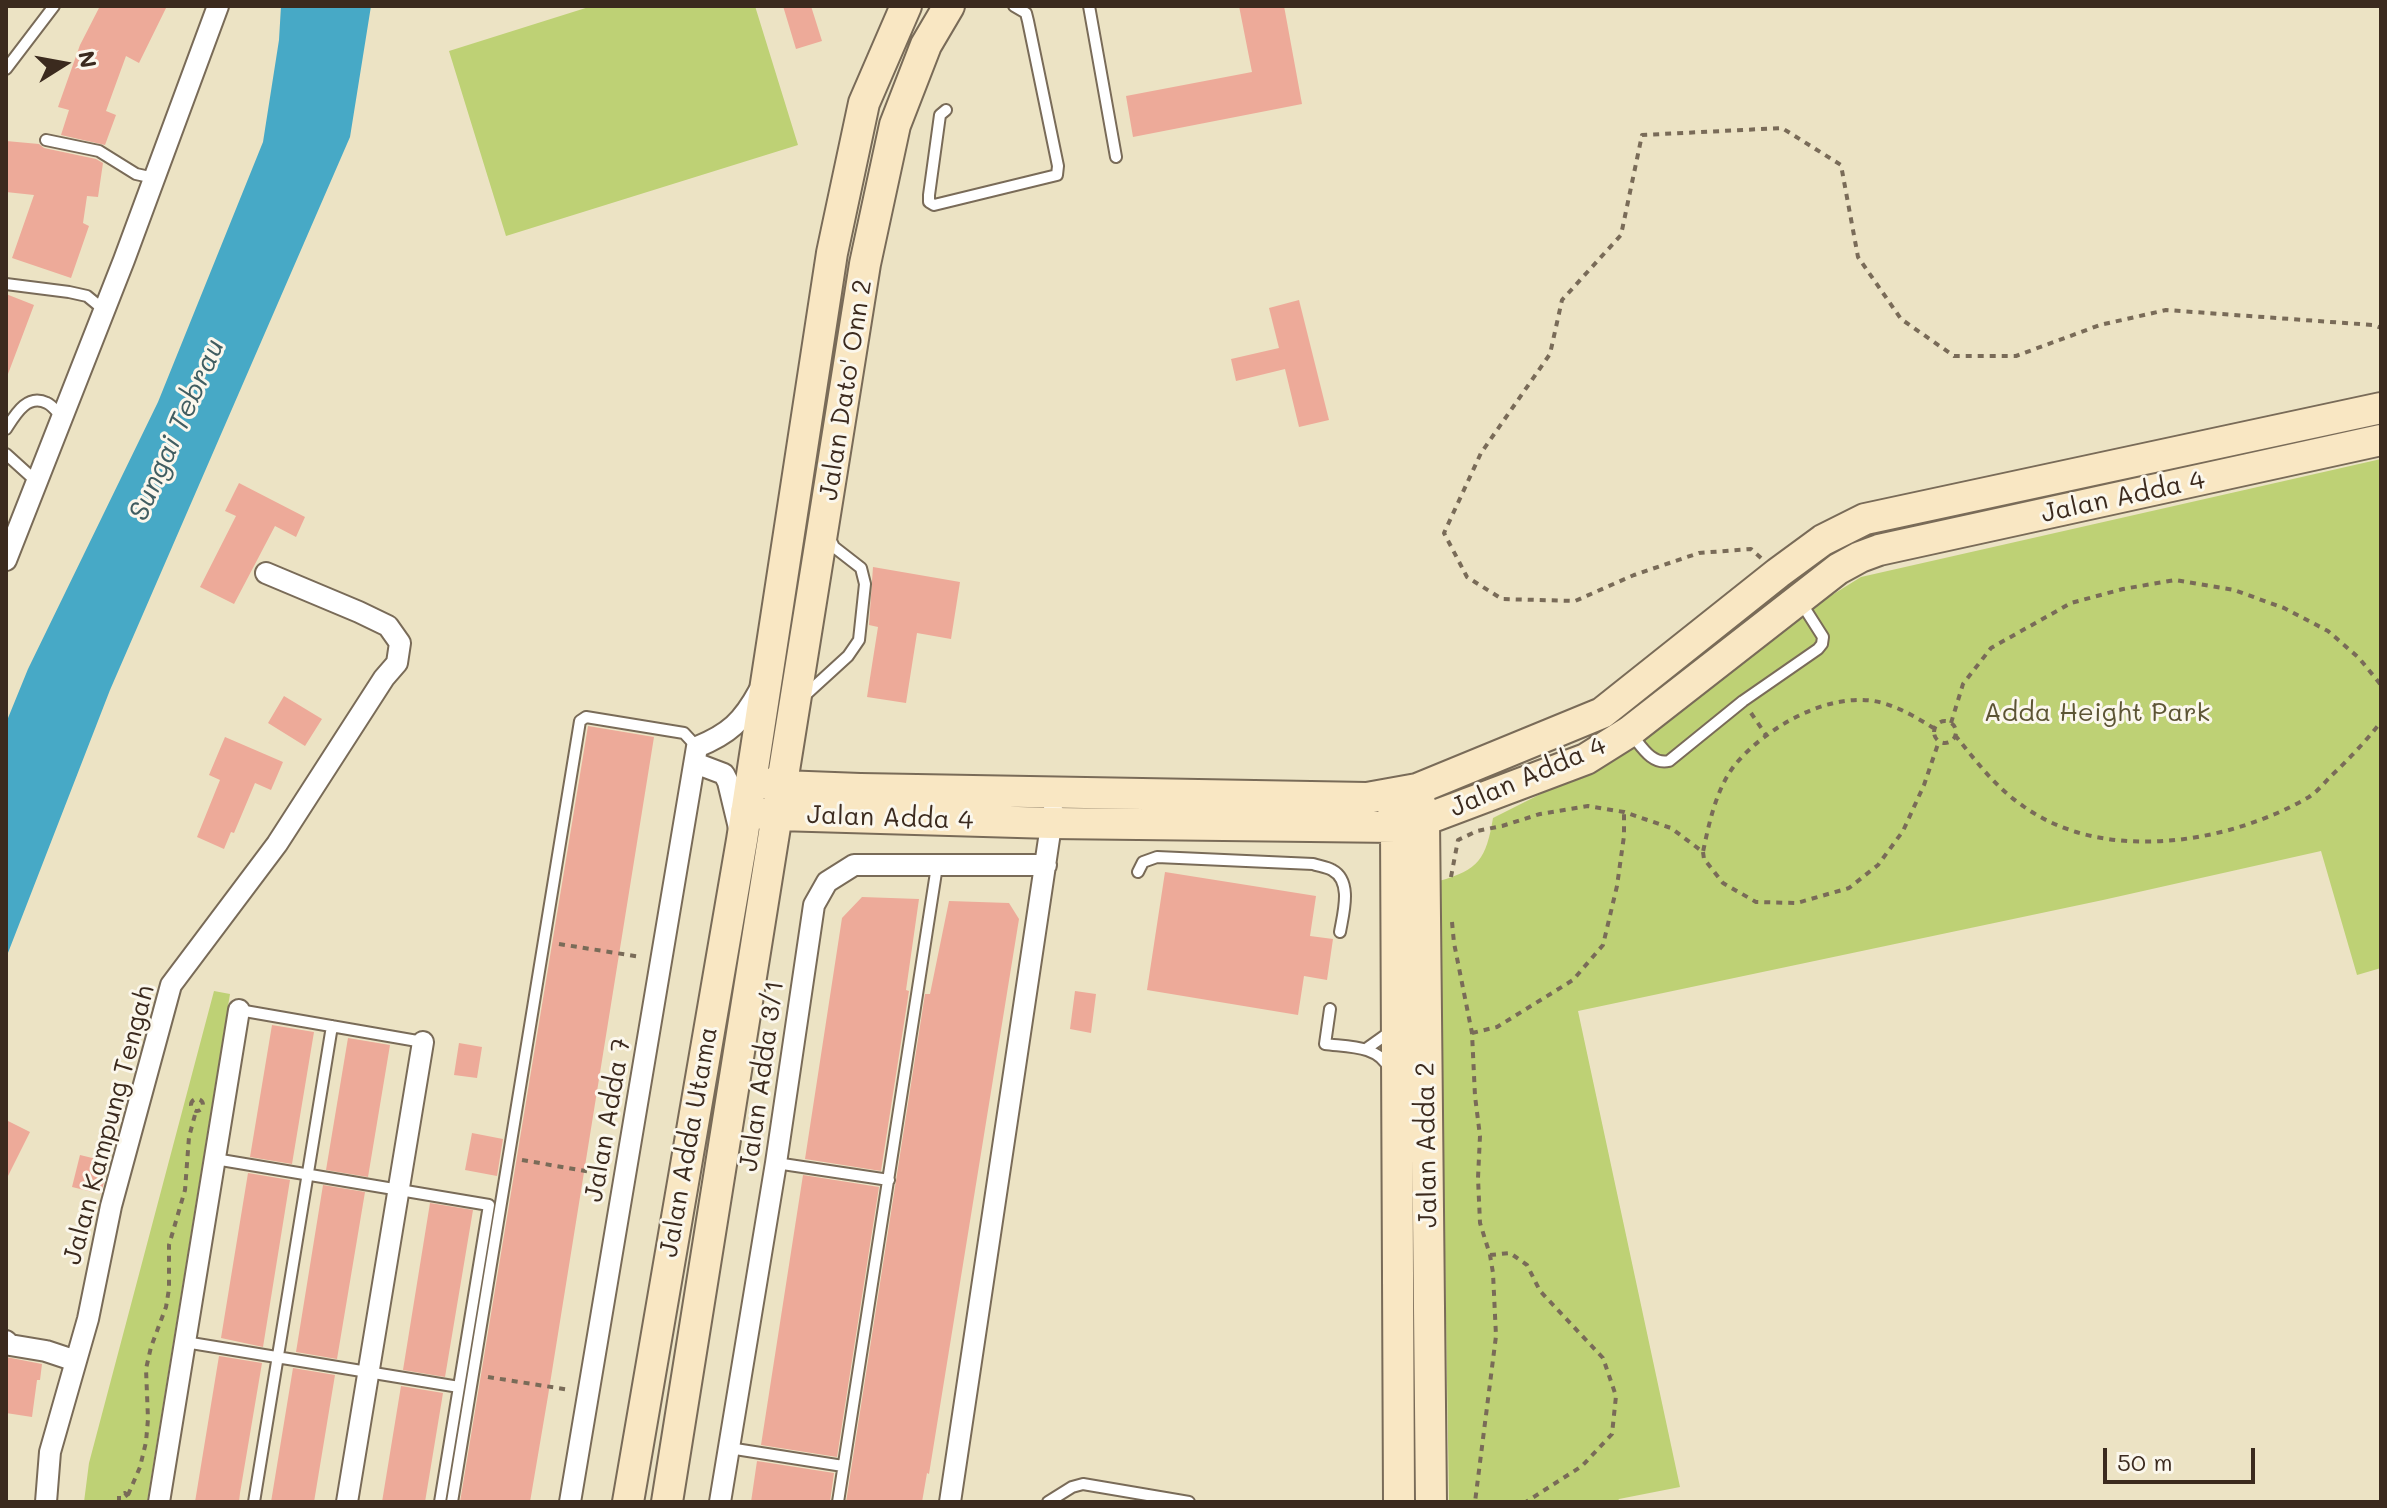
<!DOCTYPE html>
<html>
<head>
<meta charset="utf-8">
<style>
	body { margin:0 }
	#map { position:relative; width:2387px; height:1508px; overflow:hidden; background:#ece3c4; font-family:Mali,sans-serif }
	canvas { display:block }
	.frame { position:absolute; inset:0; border:8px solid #3b2a1e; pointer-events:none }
	.north { position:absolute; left:24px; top:24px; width:80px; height:80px; -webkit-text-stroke:6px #fbf7ec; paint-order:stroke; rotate:79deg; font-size:22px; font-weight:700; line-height:32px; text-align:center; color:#3b2a1e }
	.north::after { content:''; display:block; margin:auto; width:28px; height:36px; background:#3b2a1e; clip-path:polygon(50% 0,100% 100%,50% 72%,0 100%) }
	.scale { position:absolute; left:2103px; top:1448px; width:152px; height:36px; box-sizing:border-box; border:4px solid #3b2a1e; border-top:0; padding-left:10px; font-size:24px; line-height:28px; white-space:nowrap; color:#3b2a1e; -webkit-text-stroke:6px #fbf7ec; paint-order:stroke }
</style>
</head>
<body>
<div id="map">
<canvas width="2387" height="1508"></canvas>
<div class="frame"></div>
<div class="north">N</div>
<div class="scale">50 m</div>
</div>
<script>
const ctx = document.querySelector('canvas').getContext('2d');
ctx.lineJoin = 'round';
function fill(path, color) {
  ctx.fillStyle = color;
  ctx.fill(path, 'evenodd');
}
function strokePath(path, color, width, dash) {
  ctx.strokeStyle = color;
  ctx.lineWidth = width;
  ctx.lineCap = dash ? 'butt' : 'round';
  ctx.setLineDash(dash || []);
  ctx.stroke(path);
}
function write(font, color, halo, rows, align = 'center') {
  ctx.font = font + ' Mali,sans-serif';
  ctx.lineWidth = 6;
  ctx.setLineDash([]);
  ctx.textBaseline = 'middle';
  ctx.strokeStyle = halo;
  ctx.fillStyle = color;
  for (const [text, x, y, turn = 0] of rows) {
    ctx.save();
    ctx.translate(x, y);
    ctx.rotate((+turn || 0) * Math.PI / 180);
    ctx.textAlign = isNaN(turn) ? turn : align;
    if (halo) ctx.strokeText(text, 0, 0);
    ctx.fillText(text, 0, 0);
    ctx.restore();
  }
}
const green = new Path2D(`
	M592 6H755L798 145 506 236 449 51Z
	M2381 459V968L2357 975 2321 851 2103 900 1578 1011 1680 1487 1619 1499 1617 1502H1449L1439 881C1479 870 1486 859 1493 818L1630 749 1803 613 1861 577Z
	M214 991 230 994 147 1502H84L89 1463Z`);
const water = new Path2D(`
	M281 6H371L350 137 110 690 6 958V723L28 669 158 402 263 142 279 40Z`);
const building = new Path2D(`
	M100 6H167L139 63 126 56 106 111 116 115 105 145 61 135 69 110 58 107 80 45Z
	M783 6H811L822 41 796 49Z
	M1239 6H1284L1302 104 1133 137 1126 96 1252 72Z
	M6 141 39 144 44 148 96 159 103 163 98 197 87 196 83 223 89 226 71 278 12 258 34 195 6 192Z
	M6 294 34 305 8 374H6Z
	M1299 300 1329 420 1299 427 1285 369 1236 381 1231 359 1279 348 1269 308Z
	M239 483 305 517 296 537 275 526 234 604 200 587 236 516 225 511Z
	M873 567 960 582 951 639 917 633 906 703 867 697 878 627 869 625Z
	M284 696 322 719 305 746 268 723Z
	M588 726 654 737 548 1396 530 1502H460Z
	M225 737 283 762 271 790 255 783 234 833 231 832 224 849 197 837 220 780 209 775Z
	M1165 872 1316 896 1310 936 1333 939 1327 980 1304 976 1298 1015 1147 990Z
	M862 897 919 899 906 990 909 991 881 1171 805 1159 842 918Z
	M949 901 1009 903 1019 919 929 1474 927 1473 922 1502H846L925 994H930Z
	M1075 991 1096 994 1091 1033 1070 1029Z
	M272 1025 314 1032 292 1164 250 1157Z
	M348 1038 390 1045 368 1177 326 1170Z
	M459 1043 482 1047 477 1078 454 1075Z
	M6 1120 30 1132 6 1180Z
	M472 1133 503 1139 497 1176 465 1170Z
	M80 1155 109 1162 101 1194 72 1187Z
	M248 1173 290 1180 263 1347 221 1338Z
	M803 1175 879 1187 837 1457 761 1445Z
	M323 1185 365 1192 337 1359 296 1352Z
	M430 1203 473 1210 445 1377 403 1370Z
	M219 1356 262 1363 240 1493 239 1502H195Z
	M6 1357 42 1364 40 1380H37L32 1417 6 1413Z
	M293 1368 335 1375 332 1393 314 1502H271Z
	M401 1386 443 1393 425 1502H382Z
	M757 1461 834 1473 830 1502H751Z`);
const path = new Path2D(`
	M1761 558 1751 549 1699 553 1634 575 1575 601 1502 599 1467 577 1444 533 1481 453 1550 354 1562 300 1621 235 1642 135 1782 128 1841 165 1858 257 1901 319 1954 356H2016L2100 325 2166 310 2373 325 2381 328
	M1751 713 1766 735
	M1934 732a11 11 0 1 1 22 0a11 11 0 1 1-22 0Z
	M1951 723 1963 684 1991 648 2071 603 2123 589 2175 580 2234 590 2284 608 2328 631 2359 658 2381 685
	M1955 735C1975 760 1996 788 2023 806 2103 864 2228 844 2309 797 2317 792 2324 783 2331 776 2349 759 2365 742 2381 722
	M1703 852 1704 859 1723 883 1756 902 1797 903 1849 888 1878 865 1903 831 1924 785 1939 741
	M1451 877 1458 840 1477 831 1502 826 1540 814 1588 806 1624 812 1671 828 1703 852C1709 823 1716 790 1734 766 1764 729 1825 693 1874 701 1896 705 1916 717 1935 729
	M1452 922 1454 943 1472 1033 1475 1096 1480 1136 1478 1178 1480 1223 1490 1255 1493 1273 1496 1336 1475 1502
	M559 944 641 957
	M1472 1033 1497 1027 1573 980 1603 945 1617 886 1624 836V812
	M191 1105a6 6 0 1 1 12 0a6 6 0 1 1-12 0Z
	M522 1160 608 1175
	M1490 1255 1510 1253 1527 1265 1540 1291 1603 1358 1616 1396 1612 1434 1582 1466 1526 1502
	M488 1377 570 1390
	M128 1495 140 1467 146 1442 148 1419 146 1369 151 1347 166 1307 169 1289V1245L185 1190 189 1137 196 1111
	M119 1502V1495L125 1493 129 1498 128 1502`);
const lane = new Path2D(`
	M1089 6 1116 157
	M6 69 54 6
	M946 110 940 115 929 195V202L934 205 1057 175 1058 166 1028 21 1026 13 1014 6
	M46 140 99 151 136 174 154 178
	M6 284 69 292 87 296 104 310
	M6 429C15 415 27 393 47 403 52 405 58 413 62 417
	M6 454 37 482
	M802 698 848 656 859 640 865 584 861 568 834 547 829 537
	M1632 735C1642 747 1652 765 1669 761L1743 701 1818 649 1822 644 1823 637 1802 604
	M1138 872 1143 862 1157 857 1313 864C1319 866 1327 867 1332 870 1353 881 1343 914 1340 932
	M1330 1009 1325 1044C1347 1047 1379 1045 1389 1069
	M239 1010 423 1042
	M1366 1049 1387 1034 1388 1030
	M215 1159 489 1205 440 1502
	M776 1163 889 1180
	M185 1342 459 1387
	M729 1448 843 1466
	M254 1502 332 1026
	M452 1502 580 721 586 717 684 733 697 747
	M838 1502 937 866
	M1048 1502 1072 1487 1083 1484 1189 1502`);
const street = new Path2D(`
	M6 560 124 260 218 6
	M695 763 724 774 728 782 739 828
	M6 1341 10 1345 46 1351 76 1361
	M46 1502 50 1452 88 1319 111 1206 171 985 277 844 384 678 397 663 400 643 388 626 359 612 266 573
	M159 1502 239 1010
	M347 1502 423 1042
	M570 1502 697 747C729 734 743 721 759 691
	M720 1502 776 1163 814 905 827 882 854 865H1046
	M950 1502 1053 812`);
const secondary = new Path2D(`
	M751 781 782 786 860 789 1367 798 1417 789 1602 713 1778 573 1823 540 1865 519 2381 408
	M1420 803 1424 820 1431 1502
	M1393 808 1396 827 1399 1502
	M746 812 778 815 1052 823 1396 827 1424 820 1586 759 1629 732 1838 569 1860 557 1879 550 2381 440
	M628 1502 742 840 832 253 864 103 906 6
	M667 1502 865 264 895 125 926 45 949 6`);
const streetNames = [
	["Jalan Dato' Onn 2",846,390,-81],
	["Jalan Adda 4",2123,497,-12],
	["Jalan Adda 4",1528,777,-23],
	["Jalan Adda 4",890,818,2],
	["Jalan Adda 3/1",762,1076,-82],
	["Jalan Adda 7",608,1120,-80],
	["Jalan Kampung Tengah",109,1125,-75],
	["Jalan Adda Utama",689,1142,-80],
	["Jalan Adda 2",1427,1145,-91]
];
const parkNames = [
	["Adda Height Park",2097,713]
];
const waterNames = [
	["Sungai Tebrau",177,430,-66]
];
fill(green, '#bed175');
fill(water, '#47a9c6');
fill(building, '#edaa99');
strokePath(lane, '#796b58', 14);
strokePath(street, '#796b58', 24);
strokePath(secondary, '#796b58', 34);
strokePath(path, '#796b58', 4, [6, 6]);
strokePath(lane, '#fff', 10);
strokePath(street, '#fff', 20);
strokePath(secondary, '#f9e7c3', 30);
write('26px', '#3b2a1e', '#fbf7ec', streetNames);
write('26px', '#5c5434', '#fbf7ec', parkNames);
write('italic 28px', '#405d61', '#fbf7ec', waterNames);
</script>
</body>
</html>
